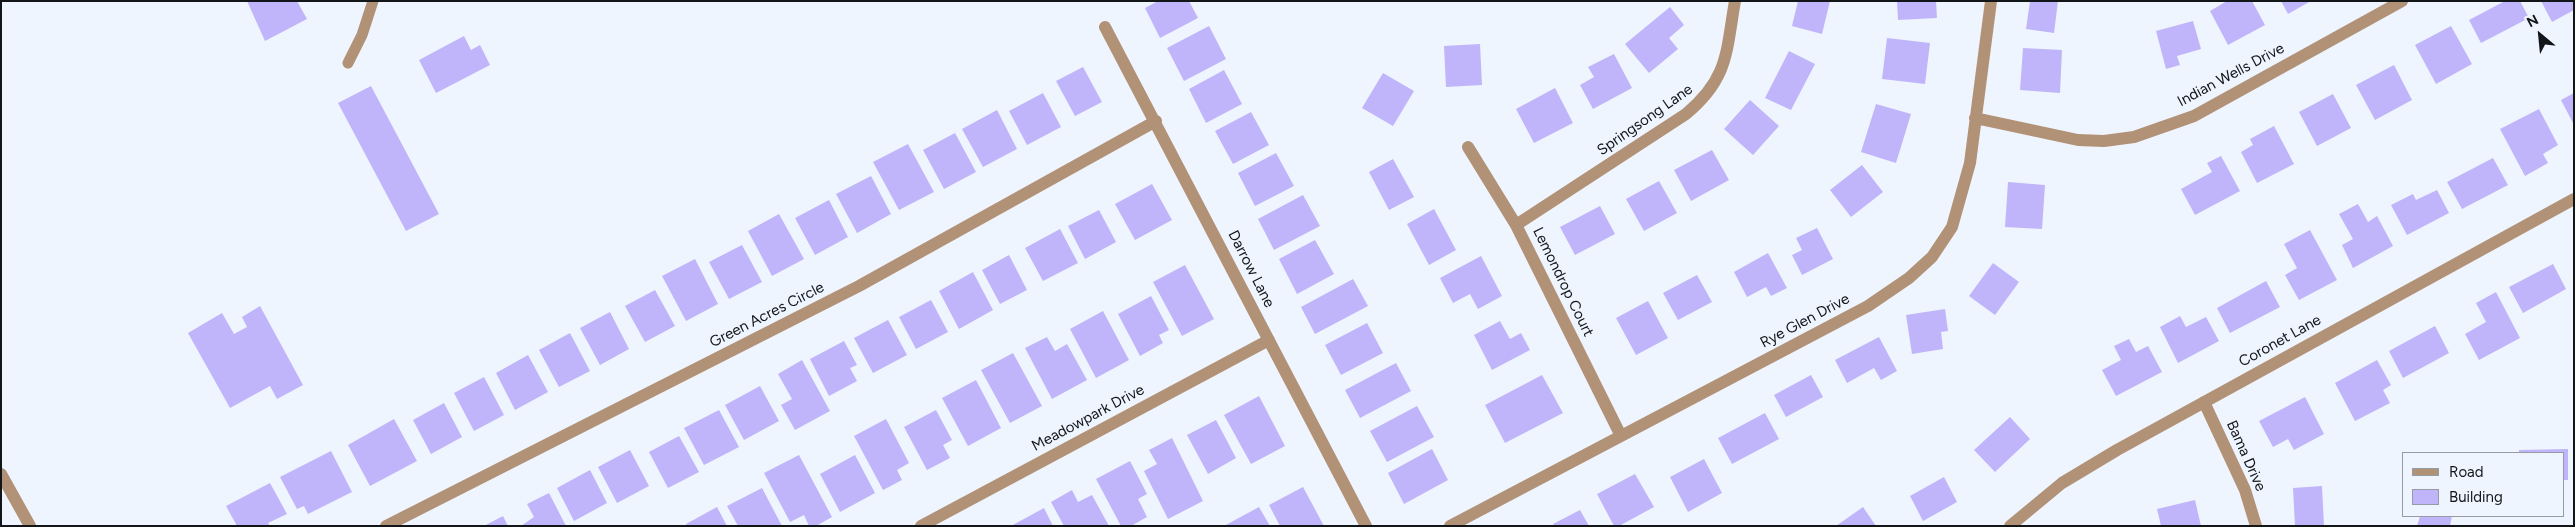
<!DOCTYPE html>
<html>
<head>
<meta charset="utf-8">
<style>
	body { margin:0 }
	#map { position:relative; width:2575px; height:527px; overflow:hidden; background:#eef5ff; font-family:Figtree,sans-serif }
	canvas { display:block }
	.frame { position:absolute; inset:0; border:2px solid #131619; pointer-events:none }
	.legend { position:absolute; left:2402px; top:452px; width:162px; height:65px; box-sizing:border-box; background:#eef5ff; border:1px solid #969ca3; margin:0; padding:6px 9px; list-style:none; font-size:15px; color:#131619 }
	.legend li { display:flex; align-items:center; gap:10px; height:25px }
	.legend b { width:25px; border:1px solid #969ca3 }
	.north { position:absolute; left:2515px; top:10px; width:50px; height:50px; -webkit-text-stroke:4px #eef5ff; paint-order:stroke; rotate:332deg; font-size:14px; font-weight:700; line-height:20px; text-align:center; color:#131619 }
	.north::after { content:''; display:block; margin:auto; width:18px; height:22px; background:#131619; clip-path:polygon(50% 0,100% 100%,50% 72%,0 100%) }
</style>
</head>
<body>
<div id="map">
<canvas width="2575" height="527"></canvas>
<div class="frame"></div>
<ul class="legend">
<li><b style="height:6px;background:#b29276"></b>Road</li>
<li><b style="height:14px;background:#c0b5fa"></b>Building</li>
</ul>
<div class="north">N</div>
</div>
<script>
const ctx = document.querySelector('canvas').getContext('2d');
ctx.lineJoin = 'round';
function fill(path, color) {
  ctx.fillStyle = color;
  ctx.fill(path, 'evenodd');
}
function strokePath(path, color, width, dash) {
  ctx.strokeStyle = color;
  ctx.lineWidth = width;
  ctx.lineCap = dash ? 'butt' : 'round';
  ctx.setLineDash(dash || []);
  ctx.stroke(path);
}
function write(font, color, halo, rows, align = 'center') {
  ctx.font = font + ' Figtree,sans-serif';
  ctx.lineWidth = 4;
  ctx.setLineDash([]);
  ctx.textBaseline = 'middle';
  ctx.strokeStyle = halo;
  ctx.fillStyle = color;
  for (const [text, x, y, turn = 0] of rows) {
    ctx.save();
    ctx.translate(x, y);
    ctx.rotate((+turn || 0) * Math.PI / 180);
    ctx.textAlign = isNaN(turn) ? turn : align;
    if (halo) ctx.strokeText(text, 0, 0);
    ctx.fillText(text, 0, 0);
    ctx.restore();
  }
}
const building = new Path2D(`
	M247 1H297L307 19 265 41Z
	M1158 1H1189L1198 18 1160 38 1145 8Z
	M1798 1H1830L1822 34 1792 26Z
	M1897 1H1936L1937 18 1898 20Z
	M2030 1H2058L2054 33 2026 29Z
	M2227 1H2252L2265 25 2228 45 2210 11Z
	M2281 1H2311L2288 14Z
	M2505 1H2520L2529 18 2481 43 2469 20Z
	M2541 1H2574V10L2552 22Z
	M1670 7 1684 25 1669 38 1678 49 1649 73 1625 44Z
	M2193 21 2201 49 2177 56 2180 65 2166 69 2156 31Z
	M1209 26 1226 59 1184 81 1167 48Z
	M2451 26 2472 64 2436 84 2415 45Z
	M464 36 471 50 480 45 490 65 436 93 419 60Z
	M1887 38 1930 43 1925 84 1882 79Z
	M1480 44 1482 85 1446 87 1444 46Z
	M2023 48 2062 50 2060 93 2020 90Z
	M1789 51 1815 64 1791 110 1765 98Z
	M1614 54 1632 88 1593 109 1580 85 1594 77 1588 67Z
	M2394 65 2412 100 2375 120 2356 85Z
	M1083 67 1102 102 1075 116 1056 81Z
	M1224 70 1242 104 1206 123 1189 89Z
	M1383 73 1414 91 1393 126 1362 108Z
	M371 86 439 214 406 231 338 103Z
	M1555 88 1573 123 1534 143 1516 109Z
	M1043 93 1061 127 1027 145 1009 111Z
	M2574 93V125L2561 100Z
	M2333 94 2351 128 2317 146 2299 112Z
	M1750 100 1779 126 1753 155 1724 129Z
	M1876 104 1911 114 1896 163 1861 152Z
	M2539 109 2558 145 2543 154 2548 163 2525 176 2500 129Z
	M997 110 1017 149 983 167 962 129Z
	M1251 112 1269 145 1233 164 1215 131Z
	M2274 126 2294 164 2257 183 2241 152 2253 145 2250 139Z
	M955 133 976 172 944 189 923 150Z
	M908 144 934 192 899 210 873 162Z
	M1712 150 1729 180 1691 201 1674 170Z
	M1276 153 1294 186 1255 206 1238 173Z
	M2221 156 2240 191 2195 215 2181 189 2212 172 2207 163Z
	M2493 158 2508 185 2462 209 2447 182Z
	M1393 159 1414 197 1389 210 1369 172Z
	M1862 165 1883 192 1851 217 1830 190Z
	M871 176 891 214 857 233 836 194Z
	M1659 181 1677 213 1644 231 1626 199Z
	M2008 182 2045 185 2042 229 2005 227Z
	M1152 184 1172 220 1135 240 1115 204Z
	M2437 190 2449 213 2407 235 2391 205 2413 194 2416 200Z
	M1303 195 1320 226 1274 250 1258 219Z
	M829 200 848 237 815 255 795 218Z
	M2358 204 2368 222 2377 216 2393 246 2353 268 2342 245 2353 239 2339 214Z
	M1600 206 1615 234 1575 255 1560 227Z
	M1434 209 1456 250 1429 265 1407 224Z
	M1099 210 1116 242 1085 259 1068 226Z
	M779 214 804 259 772 276 748 231Z
	M1817 228 1833 259 1802 275 1792 255 1802 250 1796 238Z
	M1060 229 1078 263 1043 281 1025 248Z
	M2310 230 2337 280 2299 300 2285 275 2297 268 2284 244Z
	M1315 240 1334 274 1297 294 1279 259Z
	M742 245 762 282 729 299 709 262Z
	M1768 253 1787 288 1771 296 1766 287 1747 297 1734 272Z
	M1009 255 1027 290 1000 304 982 270Z
	M1481 256 1502 296 1478 309 1470 294 1453 303 1440 278Z
	M695 259 718 304 686 321 662 276Z
	M1993 263 2019 282 1995 315 1969 296Z
	M2553 264 2566 289 2523 313 2509 287Z
	M1185 265 1214 319 1182 336 1153 282Z
	M973 272 993 310 959 329 939 291Z
	M1697 275 1712 302 1678 320 1663 293Z
	M1353 279 1368 306 1315 334 1301 307Z
	M2266 281 2280 307 2230 333 2217 308Z
	M655 290 675 326 645 342 625 306Z
	M2496 292 2520 338 2479 360 2465 334 2486 322 2476 303Z
	M1151 296 1169 330 1159 335 1163 343 1140 356 1118 314Z
	M931 300 948 332 916 349 899 317Z
	M1648 301 1668 338 1636 355 1616 318Z
	M260 306 303 385 277 399 270 386 230 408 188 333 222 313 234 334 247 327 242 317Z
	M1945 309 1948 331 1941 332 1943 349 1912 354 1906 315Z
	M1103 311 1129 360 1096 378 1070 329Z
	M610 312 629 349 600 365 580 328Z
	M2180 316 2186 327 2206 317 2219 341 2178 363 2160 327Z
	M888 320 907 355 873 373 854 338Z
	M1500 321 1510 339 1521 333 1530 350 1492 370 1474 335Z
	M1367 323 1383 353 1341 375 1325 345Z
	M2435 326 2449 353 2403 378 2389 351Z
	M570 333 590 371 559 387 539 350Z
	M1047 337 1055 351 1067 344 1087 380 1052 399 1025 348Z
	M1879 337 1897 371 1881 380 1874 368 1847 383 1835 360Z
	M2129 339 2136 352 2148 346 2162 372 2116 396 2102 370 2121 360 2114 346Z
	M844 341 857 365 850 368 857 381 829 396 810 359Z
	M1013 353 1042 406 1010 423 981 370Z
	M528 355 548 392 515 410 496 373Z
	M802 360 830 411 795 430 781 405 792 399 778 374Z
	M2377 360 2391 385 2383 390 2390 403 2355 421 2335 383Z
	M1396 363 1411 391 1360 418 1345 390Z
	M1542 375 1563 413 1505 443 1485 405Z
	M1811 375 1823 397 1786 417 1774 395Z
	M484 377 504 415 474 431 454 393Z
	M976 380 1001 428 968 446 942 398Z
	M760 386 779 421 744 440 725 405Z
	M1259 396 1285 446 1251 464 1224 415Z
	M2305 397 2324 434 2294 450 2288 439 2273 447 2259 421Z
	M444 403 462 437 431 454 413 420Z
	M1417 406 1434 437 1387 462 1370 431Z
	M719 410 739 447 704 465 684 428Z
	M936 410 952 440 943 445 950 458 927 470 904 427Z
	M1765 413 1779 439 1732 464 1718 438Z
	M2010 417 2030 439 1995 472 1974 450Z
	M394 419 417 461 370 486 348 445Z
	M886 419 909 463 897 470 902 480 883 490 854 436Z
	M1216 420 1236 458 1208 474 1187 435Z
	M679 436 699 472 668 488 649 452Z
	M1172 438 1203 501 1168 519 1144 471 1157 464 1149 450Z
	M1432 449 1448 480 1404 504 1388 473Z
	M2568 449V480H2564V453H2519V450Z
	M630 450 649 486 617 503 598 467Z
	M331 451 352 492 308 514 304 506 297 509 280 477Z
	M799 455 832 517 816 526H809L804 515 790 522 764 473Z
	M855 455 875 493 840 512 820 474Z
	M1704 459 1722 493 1688 512 1670 477Z
	M1130 461 1147 494 1138 499 1147 517 1131 526H1121L1096 479Z
	M590 470 607 503 574 521 557 488Z
	M1635 474 1654 507 1619 526H1614L1597 494Z
	M1944 477 1957 502 1923 521 1910 496Z
	M270 483 287 514 268 523 270 526H237L226 506Z
	M2322 486 2324 526H2295L2293 488Z
	M1303 487 1324 526H1280L1269 505Z
	M762 488 782 526H738L727 506Z
	M1072 490 1078 502 1092 495 1109 526H1064L1051 502Z
	M549 493 566 526H521L534 517 527 504Z
	M2195 500 2201 526H2161L2157 509Z
	M717 507 727 526H687L686 524Z
	M1259 507 1270 526H1224Z
	M1863 507 1876 526H1836Z
	M1044 508 1053 526H1011Z
	M1580 510 1589 526H1554L1553 524Z
	M503 516 508 526H484Z
	M2420 516H2452L2450 526H2417Z`);
const service = new Path2D(`
	M348 63 362 35 373 1`);
const minor = new Path2D(`
	M1105 27 1366 526
	M1975 118 2078 140 2104 141 2134 137 2194 116 2402 1
	M1468 147 1516 225 1621 436
	M1516 225 1686 114C1729 78 1726 52 1735 1
	M2204 402 2245 490 2256 526
	M386 526 859 286 1156 121
	M921 526 1269 340
	M1450 526 1868 306 1909 278 1932 257 1952 227 1970 163 1991 1
	M2010 526 2062 483 2117 450 2574 199`);
const tertiary = new Path2D(`
	M1 474 30 526`);
const streetNames = [
	["Indian Wells Drive",2231,75,-28],
	["Springsong Lane",1645,120,-35],
	["Darrow Lane",1251,269,63],
	["Lemondrop Court",1563,282,64],
	["Green Acres Circle",767,315,-27],
	["Rye Glen Drive",1805,321,-28],
	["Coronet Lane",2280,341,-29],
	["Meadowpark Drive",1088,418,-28],
	["Bama Drive",2246,456,66]
];
fill(building, '#c0b5fa');
strokePath(service, '#b29276', 11);
strokePath(minor, '#b29276', 12);
strokePath(tertiary, '#b29276', 12);
write('15px', '#131619', '#eef5ff', streetNames);
</script>
</body>
</html>
